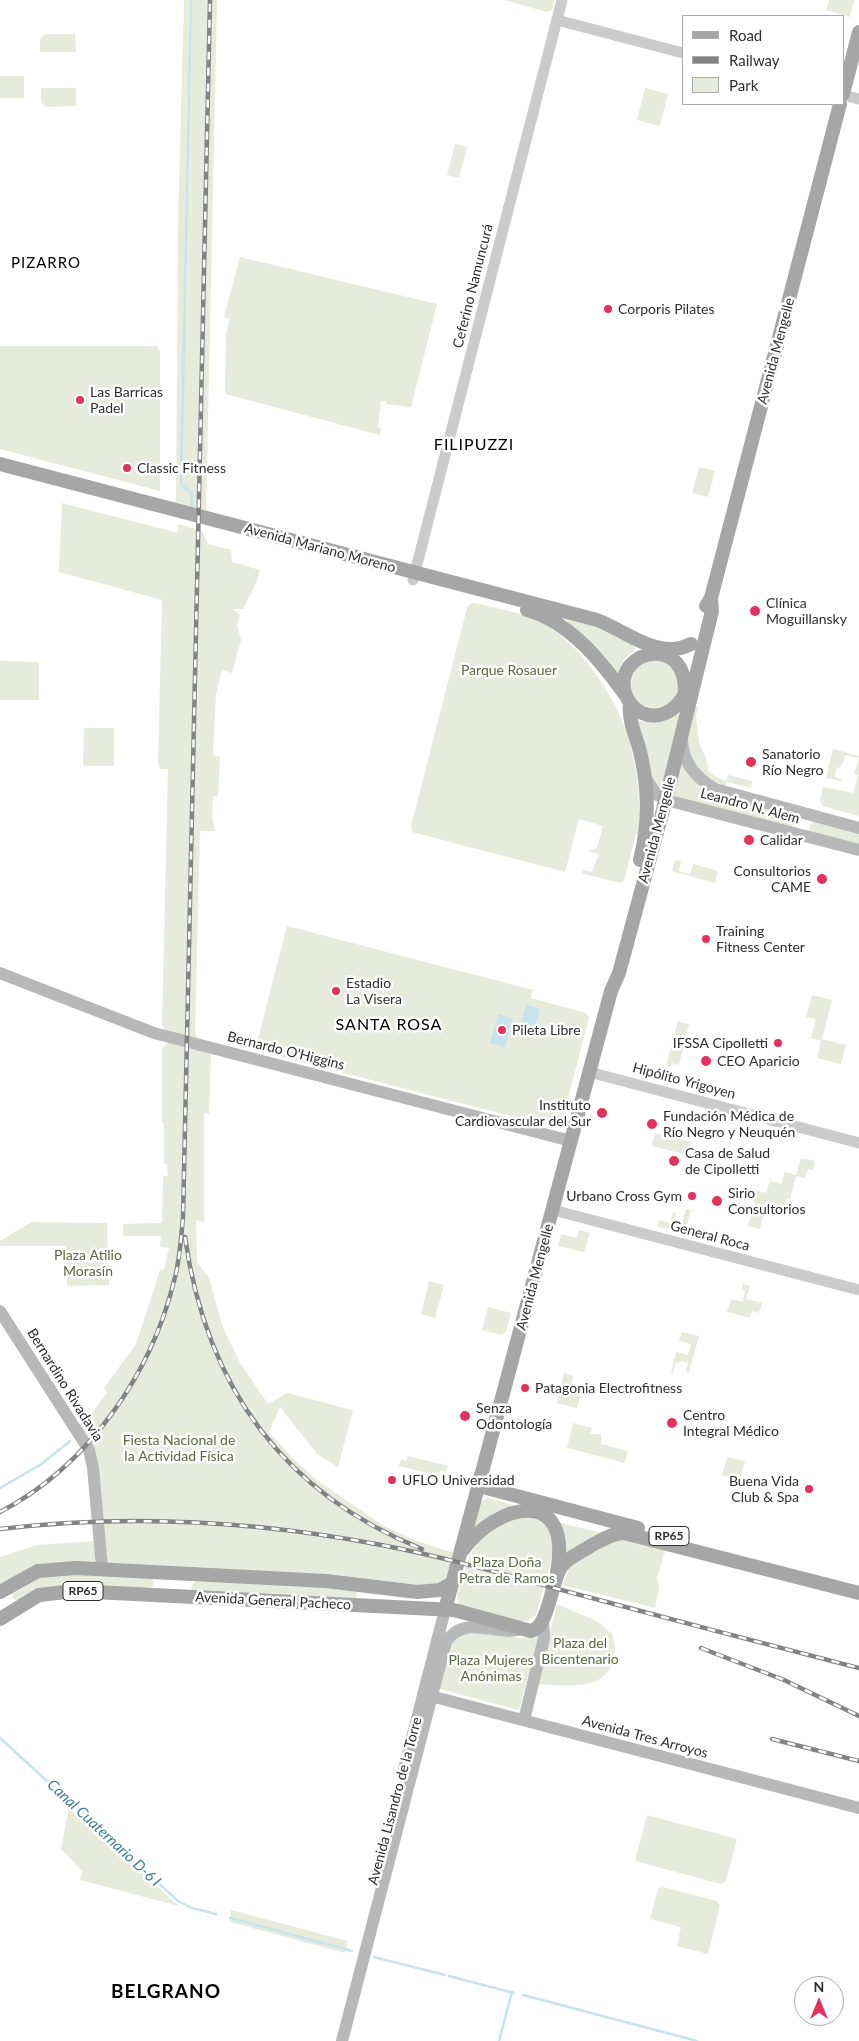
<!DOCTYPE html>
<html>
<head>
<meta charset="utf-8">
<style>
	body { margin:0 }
	#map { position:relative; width:859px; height:2041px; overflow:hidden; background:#fff; font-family:Lato,sans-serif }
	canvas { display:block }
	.legend { position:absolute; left:682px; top:15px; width:162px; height:90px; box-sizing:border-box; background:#fff; border:1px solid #ababab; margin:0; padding:6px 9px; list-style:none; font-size:15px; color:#2e2e2e }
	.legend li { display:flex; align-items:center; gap:10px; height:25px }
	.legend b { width:25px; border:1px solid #ababab }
	.north { position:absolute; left:794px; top:1976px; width:50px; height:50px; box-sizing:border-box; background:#fff; border:1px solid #ababab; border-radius:50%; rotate:0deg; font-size:14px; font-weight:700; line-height:20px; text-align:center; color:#2e2e2e }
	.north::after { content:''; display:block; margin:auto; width:18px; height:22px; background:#e4305c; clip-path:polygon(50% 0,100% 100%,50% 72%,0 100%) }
</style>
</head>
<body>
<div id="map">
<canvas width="859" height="2041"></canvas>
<ul class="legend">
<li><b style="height:6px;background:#a6a6a6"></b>Road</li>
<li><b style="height:6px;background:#838383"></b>Railway</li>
<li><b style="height:14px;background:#e6ebdb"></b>Park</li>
</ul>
<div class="north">N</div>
</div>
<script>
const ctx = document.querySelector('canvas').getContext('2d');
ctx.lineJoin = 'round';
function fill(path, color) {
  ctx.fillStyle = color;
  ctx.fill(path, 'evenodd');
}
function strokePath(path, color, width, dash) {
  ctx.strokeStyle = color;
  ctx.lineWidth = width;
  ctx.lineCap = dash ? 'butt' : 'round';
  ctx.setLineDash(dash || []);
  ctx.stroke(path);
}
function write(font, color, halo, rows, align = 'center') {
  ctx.font = font + ' Lato,sans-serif';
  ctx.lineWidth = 5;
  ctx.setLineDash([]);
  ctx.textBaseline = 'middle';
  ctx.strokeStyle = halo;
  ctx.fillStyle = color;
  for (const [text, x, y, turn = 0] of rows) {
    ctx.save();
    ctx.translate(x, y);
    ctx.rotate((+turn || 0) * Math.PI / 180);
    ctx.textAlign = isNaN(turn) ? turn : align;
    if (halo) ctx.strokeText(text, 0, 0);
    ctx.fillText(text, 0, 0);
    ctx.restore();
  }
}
const green = new Path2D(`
	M184 0H217L206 512 176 504 178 224Z
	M504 0H555L552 10 547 12Z
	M829 0H854L850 17 826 10Z
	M45 34H75L76 52H40V39Z
	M0 76H24V98H0Z
	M41 88H76V106L46 107 41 102Z
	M645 88 668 94 660 126 637 120Z
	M455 144 467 147 459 178 447 175Z
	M240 257 437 304 411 407 386 404V401H381L378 427 381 428 380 435 225 394 226 333 230 319 224 317Z
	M0 346H156L160 351V491L0 449Z
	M699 467 715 471 708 497 692 493Z
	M62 503 178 533V524L202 531 208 544 231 550 232 562 260 570 255 586 243 609H233L240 615 237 624 241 640 232 673 222 670 216 694 213 755 220 757 218 797 213 796 212 817 215 831H200L195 1031 197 1039 166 1031 162 1025 168 769H160L158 765 162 600 59 572Z
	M475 603C498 609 523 612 544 624 563 635 578 650 591 668 630 717 642 773 639 835L636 834 624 881 620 883 582 873 583 870 592 872 599 854 588 851 597 848 603 826 579 819 565 872 412 832 411 826 467 608 470 604Z
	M568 620 600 628 634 645 635 649 625 658 616 675 568 623Z
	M630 684a24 24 0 1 1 48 0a24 24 0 1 1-48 0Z
	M0 661 39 662V700H0Z
	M693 706 698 707 696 716 699 743 706 758 709 773 726 781 728 775 752 781 751 788 727 782 725 786C707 780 686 763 687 741 687 730 691 717 693 706Z
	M680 714 662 788 660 789 653 784 638 721 658 722Z
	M84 728H114V766H83Z
	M833 749 859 756V816L823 806 820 800 823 787 853 793 858 775 853 773 855 771 859 758 846 755 840 768 837 767 834 777 842 779 841 781 826 778Z
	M680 761 688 771 795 816V824L791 827 673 796Z
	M814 821 859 832V846L810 832 809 827Z
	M675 860 681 861 679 871 690 874 693 864 718 871 715 883 672 871Z
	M287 926 533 990 531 998 586 1013 589 1018 561 1125 557 1128 255 1050Z
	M812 995 832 1000 822 1039 846 1045 841 1064 817 1058 821 1041 811 1038 816 1019 806 1017Z
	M678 1021 689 1024 679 1065 672 1063 671 1067 666 1066Z
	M169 1042 211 1053 209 1114 204 1113V1222L196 1220 197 1262 209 1278 223 1328 240 1363 268 1404 287 1393 353 1410 338 1467 317 1454 280 1407 269 1432 292 1458 318 1481 384 1526 414 1540 454 1553C448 1577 452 1581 426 1587L159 1565 114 1564 107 1562 81 1429 107 1392 104 1388 136 1344 160 1270 164 1269 169 1248 160 1247 161 1236H123V1224L162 1223 163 1176H168L167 1164H164V1123L162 1122V1048Z
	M655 1133 691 1142 688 1155 652 1146Z
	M801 1158 815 1161 813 1170 808 1169 805 1178 796 1176 790 1199H787L783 1215 765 1210 760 1229 748 1226 755 1201 742 1197 743 1194 748 1195 749 1191 743 1189V1187L766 1193 770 1181 781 1184 785 1172 796 1175Z
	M686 1209 691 1210 685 1230 681 1232 672 1230 673 1224 670 1223 668 1229 657 1226 659 1220 670 1223 673 1212 676 1213 674 1221 682 1223Z
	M31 1222 107 1223 109 1285 67 1286 66 1246H0V1241Z
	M579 1230 590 1233 584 1252 558 1246 561 1234 577 1238Z
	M429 1281 444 1285 435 1318 421 1314Z
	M743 1284 750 1286 746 1299 762 1303 759 1313 752 1311 750 1318 727 1312 731 1299 743 1302 745 1291 742 1289Z
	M488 1307 511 1313 506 1332 502 1335 482 1330Z
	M682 1332 699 1336 689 1372 686 1371 688 1363 682 1361 675 1364 673 1374 671 1373 676 1352 688 1355 691 1344 679 1341Z
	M564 1373 573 1376 571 1387 582 1390 577 1408 557 1403Z
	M573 1423 592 1428 590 1434H601V1444L628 1451 625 1463 567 1448Z
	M408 1456 448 1466 446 1472 440 1470 439 1476 399 1466 401 1459 406 1461Z
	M727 1457 745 1461 740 1480 722 1475Z
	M487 1498 522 1507 473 1534 479 1503Z
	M519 1515 547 1521 554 1550 536 1615 528 1621H517L459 1605 457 1598C471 1547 471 1541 519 1515Z
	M557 1522 602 1533 563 1558Z
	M619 1537 666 1547 657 1578 659 1589 655 1608 562 1585 571 1564Z
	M95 1541V1562L0 1587V1557L37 1545Z
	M49 1573 153 1578 154 1586 149 1588 18 1600 13 1599V1594Z
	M223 1580 345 1587 357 1591 356 1599 193 1591 191 1588 194 1582Z
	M557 1604 598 1622 612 1634C615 1643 616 1652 613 1661 604 1693 563 1685 537 1684Z
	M492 1632 519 1638 539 1635 519 1710 440 1689 449 1646 460 1634Z
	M69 1808 179 1906 80 1880 82 1871 61 1849Z
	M647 1815 737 1839 726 1881 721 1884 635 1861Z
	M663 1887 717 1901 720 1906 708 1954 677 1946 681 1927 650 1919 658 1889Z
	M231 1910 348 1941 345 1953 230 1922Z`);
const water = new Path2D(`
	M526 1005 540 1009 532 1039 518 1036Z
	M498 1014 513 1018 505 1047 490 1043Z`);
const stream = new Path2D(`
	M191 0 181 484 192 494V506
	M0 1488 40 1465 70 1441
	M0 1738 178 1901 192 1908 216 1914
	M230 1918 352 1951
	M374 1957 445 1975
	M449 1976 514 1993
	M523 1995 697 2041
	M499 2041 512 1992`);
const tertiary = new Path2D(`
	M557 20 683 53
	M843 95 859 99
	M413 580 562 0
	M589 1072 859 1143
	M553 1210 859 1290`);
const secondary = new Path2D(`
	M682 739C682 762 696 778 715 789L859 828
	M644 775 656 794 666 800 859 850
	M0 973 154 1033 571 1141
	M0 1311 89 1450 93 1468 102 1568
	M423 1694 859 1808
	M524 1720 544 1638 543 1619
	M404 1769 445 1610
	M342 2041 446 1642C465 1613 496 1637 522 1629`);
const primary = new Path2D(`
	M843 94 859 32
	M0 464 597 620C627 631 658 661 691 644
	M706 606 711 598 840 104
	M527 610C570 622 601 661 626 696
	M684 698C693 632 612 648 625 693 628 702 634 709 642 713 659 720 676 711 684 695
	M630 703C628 723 637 737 641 756 649 791 649 825 640 860
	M479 1486 638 1528
	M463 1550C498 1502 573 1486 557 1572
	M0 1592 38 1571 76 1568 326 1581 417 1592 440 1590 452 1583
	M445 1610 611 991 619 973 663 810 712 611 711 598
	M0 1619 39 1595 74 1591 454 1610 531 1631C549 1627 551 1582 561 1567 568 1557 582 1552 592 1545 603 1540 612 1533 624 1533L859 1593`);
const rail = new Path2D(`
	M185 1237C206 1385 281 1492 422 1549
	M0 1512C87 1467 151 1375 174 1281 180 1260 181 1238 183 1217L210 0
	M0 1529C126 1514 257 1521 381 1545 456 1559 529 1582 603 1601 688 1624 774 1646 859 1668
	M701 1648 784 1680 859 1716
	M772 1739 859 1761`);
const markers = [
	[608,309,5,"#e4305c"],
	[80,400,5,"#e4305c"],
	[127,468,5,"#e4305c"],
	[755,611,6,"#e4305c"],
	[751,762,6,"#e4305c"],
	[749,840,6,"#e4305c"],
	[822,879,6,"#e4305c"],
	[706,939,5,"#e4305c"],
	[336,991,5,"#e4305c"],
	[502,1030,5,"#e4305c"],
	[778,1043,5,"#e4305c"],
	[706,1061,6,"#e4305c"],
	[602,1113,6,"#e4305c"],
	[652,1124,6,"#e4305c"],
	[674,1161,6,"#e4305c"],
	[692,1196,5,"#e4305c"],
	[717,1201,6,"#e4305c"],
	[525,1388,5,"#e4305c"],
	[465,1416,6,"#e4305c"],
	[672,1423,6,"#e4305c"],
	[392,1480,5,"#e4305c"],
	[809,1489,5,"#e4305c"]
];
const shields = [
	[669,1536,40],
	[83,1591,40]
];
const shieldNames = [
	["RP65",669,1536],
	["RP65",83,1591]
];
const streetNames = [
	["Ceferino Namuncurá",473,286,-76],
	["Avenida Mengelle",776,351,-75],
	["Avenida Mariano Moreno",320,548,15],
	["Leandro N. Alem",750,806,15],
	["Avenida Mengelle",657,830,-75],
	["Bernardo O'Higgins",286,1051,14],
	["Hipólito Yrigoyen",684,1081,15],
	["General Roca",710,1236,15],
	["Avenida Mengelle",535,1277,-75],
	["Bernardino Rivadavia",65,1385,58],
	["Avenida General Pacheco",273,1601,3],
	["Avenida Tres Arroyos",645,1737,15],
	["Avenida Lisandro de la Torre",395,1801,-75]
];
const poiNames = [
	["Corporis Pilates",618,309],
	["Las Barricas",90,392],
	["Padel",90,408],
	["Classic Fitness",137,468],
	["Clínica",766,603],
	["Moguillansky",766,619],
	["Sanatorio",762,754],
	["Río Negro",762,770],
	["Calidar",760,840],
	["Consultorios",811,871,"right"],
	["CAME",811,887,"right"],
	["Training",716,931],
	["Fitness Center",716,947],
	["Estadio",346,983],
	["La Visera",346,999],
	["Pileta Libre",512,1030],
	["IFSSA Cipolletti",768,1043,"right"],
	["CEO Aparicio",717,1061],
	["Instituto",591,1105,"right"],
	["Cardiovascular del Sur",591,1121,"right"],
	["Fundación Médica de",663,1116],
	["Río Negro y Neuquén",663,1132],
	["Casa de Salud",685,1153],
	["de Cipolletti",685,1169],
	["Sirio",728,1193],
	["Consultorios",728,1209],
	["Urbano Cross Gym",682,1196,"right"],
	["Patagonia Electrofitness",535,1388],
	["Senza",476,1408],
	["Odontología",476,1424],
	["Centro",683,1415],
	["Integral Médico",683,1431],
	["UFLO Universidad",402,1480],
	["Buena Vida",799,1481,"right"],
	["Club & Spa",799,1497,"right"]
];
const parkNames = [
	["Parque Rosauer",509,670],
	["Plaza Atilio",88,1255],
	["Morasín",88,1271],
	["Fiesta Nacional de",179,1440],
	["la Actividad Física",179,1456],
	["Plaza Doña",507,1562],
	["Petra de Ramos",507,1578],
	["Plaza del",580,1643],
	["Bicentenario",580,1659],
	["Plaza Mujeres",491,1660],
	["Anónimas",491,1676]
];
const neighbourhoodNames = [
	["PIZARRO",46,263]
];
const waterNames = [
	["Canal Cuaternario D-6 I",104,1833,43]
];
const quarterNames = [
	["FILIPUZZI",474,445],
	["SANTA ROSA",389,1025]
];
const districtNames = [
	["BELGRANO",166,1992]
];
fill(green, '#e6ebdb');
fill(water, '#c7e3eb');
strokePath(stream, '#c7e3eb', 2.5);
strokePath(tertiary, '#cbcbcb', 11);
strokePath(secondary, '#b8b8b8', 12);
strokePath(primary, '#a6a6a6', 14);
strokePath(rail, '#838383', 4.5);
strokePath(rail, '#fff', 2.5, [8]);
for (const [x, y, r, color] of markers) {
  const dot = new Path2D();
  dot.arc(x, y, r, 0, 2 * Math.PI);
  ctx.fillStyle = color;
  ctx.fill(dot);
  strokePath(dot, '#fff', 2);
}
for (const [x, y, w] of shields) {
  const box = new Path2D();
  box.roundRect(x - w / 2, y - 9.5, w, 19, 4);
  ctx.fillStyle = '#fff';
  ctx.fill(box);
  strokePath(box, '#2e2e2e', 1);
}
write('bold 12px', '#2e2e2e', null, shieldNames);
write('14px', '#2e2e2e', '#fff', streetNames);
write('14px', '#2e2e2e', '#fff', poiNames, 'left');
write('14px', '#58693b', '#fff', parkNames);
ctx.letterSpacing = '1px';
write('15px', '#000', '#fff', neighbourhoodNames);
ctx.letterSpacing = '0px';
write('italic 15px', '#3c7d8f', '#fff', waterNames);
ctx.letterSpacing = '1px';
write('16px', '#000', '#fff', quarterNames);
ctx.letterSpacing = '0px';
ctx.letterSpacing = '1px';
write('bold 19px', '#000', '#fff', districtNames);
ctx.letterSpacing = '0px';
</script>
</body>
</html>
